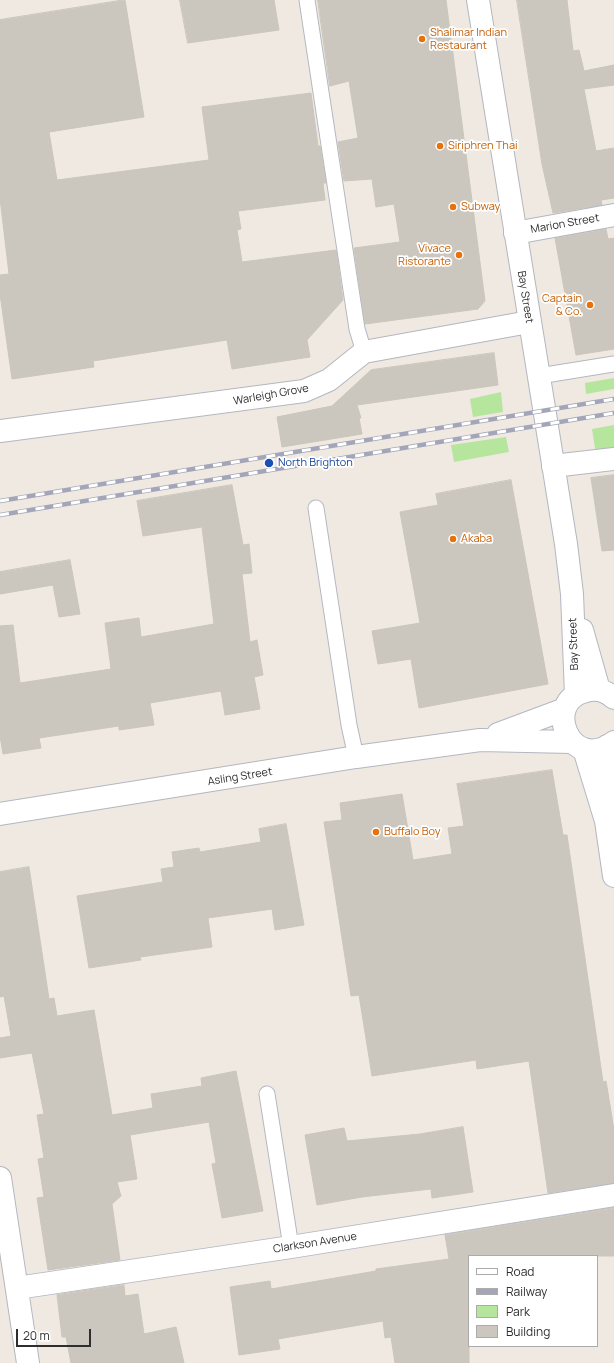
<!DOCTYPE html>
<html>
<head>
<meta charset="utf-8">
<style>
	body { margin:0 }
	#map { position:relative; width:614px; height:1363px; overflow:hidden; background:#efe9e1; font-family:Manrope,sans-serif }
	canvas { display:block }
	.legend { position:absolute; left:468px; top:1255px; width:130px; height:92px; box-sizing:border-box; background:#fff; border:1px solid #ababab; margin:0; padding:5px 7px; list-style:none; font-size:12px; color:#2e2e2e }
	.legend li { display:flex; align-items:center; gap:8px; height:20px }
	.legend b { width:20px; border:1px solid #ababab }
	.scale { position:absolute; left:16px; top:1329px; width:75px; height:18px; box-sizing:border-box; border:2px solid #2e2e2e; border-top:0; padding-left:5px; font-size:12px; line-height:14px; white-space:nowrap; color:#2e2e2e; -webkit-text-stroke:3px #fff; paint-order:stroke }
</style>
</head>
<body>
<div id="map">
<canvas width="614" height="1363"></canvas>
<ul class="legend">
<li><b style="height:5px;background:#fff"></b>Road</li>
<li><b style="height:5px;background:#a3a6b8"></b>Railway</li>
<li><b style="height:11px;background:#b6e59e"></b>Park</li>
<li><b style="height:11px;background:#cbc7bf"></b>Building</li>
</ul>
<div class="scale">20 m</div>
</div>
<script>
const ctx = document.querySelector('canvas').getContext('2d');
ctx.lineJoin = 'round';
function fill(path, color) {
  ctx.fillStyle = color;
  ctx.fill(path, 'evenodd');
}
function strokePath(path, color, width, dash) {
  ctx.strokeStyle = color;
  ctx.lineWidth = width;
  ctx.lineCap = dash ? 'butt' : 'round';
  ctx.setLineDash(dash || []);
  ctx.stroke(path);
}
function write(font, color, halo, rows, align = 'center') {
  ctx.font = font + ' Manrope,sans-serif';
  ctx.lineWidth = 3.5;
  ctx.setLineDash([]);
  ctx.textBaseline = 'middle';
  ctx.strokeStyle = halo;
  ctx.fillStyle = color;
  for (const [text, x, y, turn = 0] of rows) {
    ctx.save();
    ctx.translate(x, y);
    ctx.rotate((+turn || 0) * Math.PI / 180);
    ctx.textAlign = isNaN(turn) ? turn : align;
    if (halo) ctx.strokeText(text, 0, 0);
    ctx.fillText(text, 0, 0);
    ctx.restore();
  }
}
const green = new Path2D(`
	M614 378V389L586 394 585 383Z
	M501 392 503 412 473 417 470 399Z
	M614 425V449L596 454 592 429Z
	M506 437 509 452 454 462 451 445Z`);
const building = new Path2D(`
	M125 0 144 117 49 132 57 180 209 160 202 107 311 93 318 146H320L326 183H323L325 200 238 211 241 229 237 230 242 262 336 250 343 300 307 340 310 357 232 369 227 340 93 361 94 367 12 379 0 294V275L9 274 0 198V20Z
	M180 0H274L279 30 188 43Z
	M318 0H446L485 301 478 309 365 324 354 248 400 242 394 204 376 207 372 179 344 181 338 142 358 138 349 81 330 86Z
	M517 0H567L573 51 579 50 584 71 614 65V85L584 89 596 151 614 148V198L601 200 602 205 553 213 542 164Z
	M606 229 608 239 614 238V349L576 355 555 238Z
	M494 353 498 385 357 405 361 418H359L362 434 282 447 277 417 332 406 371 370Z
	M614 475V550L602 551 591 478Z
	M511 480 548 684 419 708 411 659 378 664 372 631 420 623 400 512 438 505 436 494Z
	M232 485 243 545 249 544 252 573 242 574 250 642 257 640 263 675 254 677 260 709 225 715 221 691 150 703 154 725 119 730V726L39 738 41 748 3 754 0 736V626L13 625 20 683 111 669 105 623 139 618 141 637 214 624 202 527 143 536 137 501Z
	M70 560 80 614 59 617 53 585 0 594V572Z
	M552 770 563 835H567L603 1082 606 1081 614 1130V1183L548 1193 529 1061 477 1069 476 1060 372 1076 359 995 351 996 324 822 342 820 340 803 402 794 413 860 452 854 448 828 464 826 457 784Z
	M286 824 304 925 275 930 272 909 208 918 212 947 140 957 141 960 89 968 77 896 163 882 161 869 174 867 172 852 199 848 200 852 261 842 259 829Z
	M29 867 49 999 54 998 57 1016 94 1010 112 1115 153 1108 151 1094 202 1086 201 1078 236 1071 263 1211 222 1218 212 1164 216 1163 209 1122 130 1135 137 1179 117 1182 121 1196 112 1204 120 1260 48 1270 37 1198 44 1197 38 1159 44 1158 37 1115 44 1114 32 1053 0 1058V1038L11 1036 4 996 0 997V872Z
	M463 1127 473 1192 432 1198 431 1189 362 1197 317 1205 305 1135 344 1128 347 1141 420 1134Z
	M614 1208V1256H469V1363H395L391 1337 385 1338 383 1321 278 1339 280 1349 239 1355 230 1287 270 1281 271 1289 376 1271V1269L449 1259 445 1235Z
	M124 1285 125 1296 138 1294 144 1334 176 1327 184 1363H71L66 1337H62L57 1295Z`);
const service = new Path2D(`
	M307 0 357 329 364 352
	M539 376 614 364
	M316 508 349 725 356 757
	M267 1094 291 1247`);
const minor = new Path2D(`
	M515 233 614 215
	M0 431 304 391 329 380 364 352 529 322
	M553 466 614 459
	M0 1178 28 1363
	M17 1288 291 1247 614 1195`);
const tertiary = new Path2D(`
	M478 0 566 544 572 594 576 695
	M582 630 599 690
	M614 698C606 691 596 688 586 691 541 701 570 775 614 742
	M498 734 565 709
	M584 749 606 821 614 876
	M606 802 607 746
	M0 814 356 757 480 740 572 742`);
const rail = new Path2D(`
	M0 501 614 399
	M0 515 614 413`);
const markers = [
	[422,39,4,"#e8710a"],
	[440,146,4,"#e8710a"],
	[453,207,4,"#e8710a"],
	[459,255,4,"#e8710a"],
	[590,305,4,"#e8710a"],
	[269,463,5,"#1a4fb4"],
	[453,539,4,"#e8710a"],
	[376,832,4,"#e8710a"]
];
const foodNames = [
	["Shalimar Indian",430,33],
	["Restaurant",430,46],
	["Siriphren Thai",448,146],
	["Subway",461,207],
	["Vivace",451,249,"right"],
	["Ristorante",451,262,"right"],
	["Captain",582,299,"right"],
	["& Co.",582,312,"right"],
	["Akaba",461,539],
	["Buffalo Boy",384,832]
];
const streetNames = [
	["Marion Street",565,224,-10],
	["Bay Street",525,297,81],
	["Warleigh Grove",271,395,-10],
	["Bay Street",574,644,-92],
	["Asling Street",240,777,-9],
	["Clarkson Avenue",315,1243,-9]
];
const transitNames = [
	["North Brighton",278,463]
];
fill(green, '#b6e59e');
fill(building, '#cbc7bf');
strokePath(building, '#cbc5ba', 1);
strokePath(service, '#b4b7c1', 17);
strokePath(minor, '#b4b7c1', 24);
strokePath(tertiary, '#b4b7c1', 24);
strokePath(service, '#fff', 15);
strokePath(minor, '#fff', 22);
strokePath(tertiary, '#fff', 22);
strokePath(rail, '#a3a6b8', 4.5);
strokePath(rail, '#fff', 3, [9]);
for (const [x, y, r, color] of markers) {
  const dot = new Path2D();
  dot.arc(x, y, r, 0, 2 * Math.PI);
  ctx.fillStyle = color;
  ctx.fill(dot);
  strokePath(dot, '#fff', 1.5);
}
write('11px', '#c56008', '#fff', foodNames, 'left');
write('11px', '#2e2e2e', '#fff', streetNames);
write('11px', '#164399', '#fff', transitNames, 'left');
</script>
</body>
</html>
